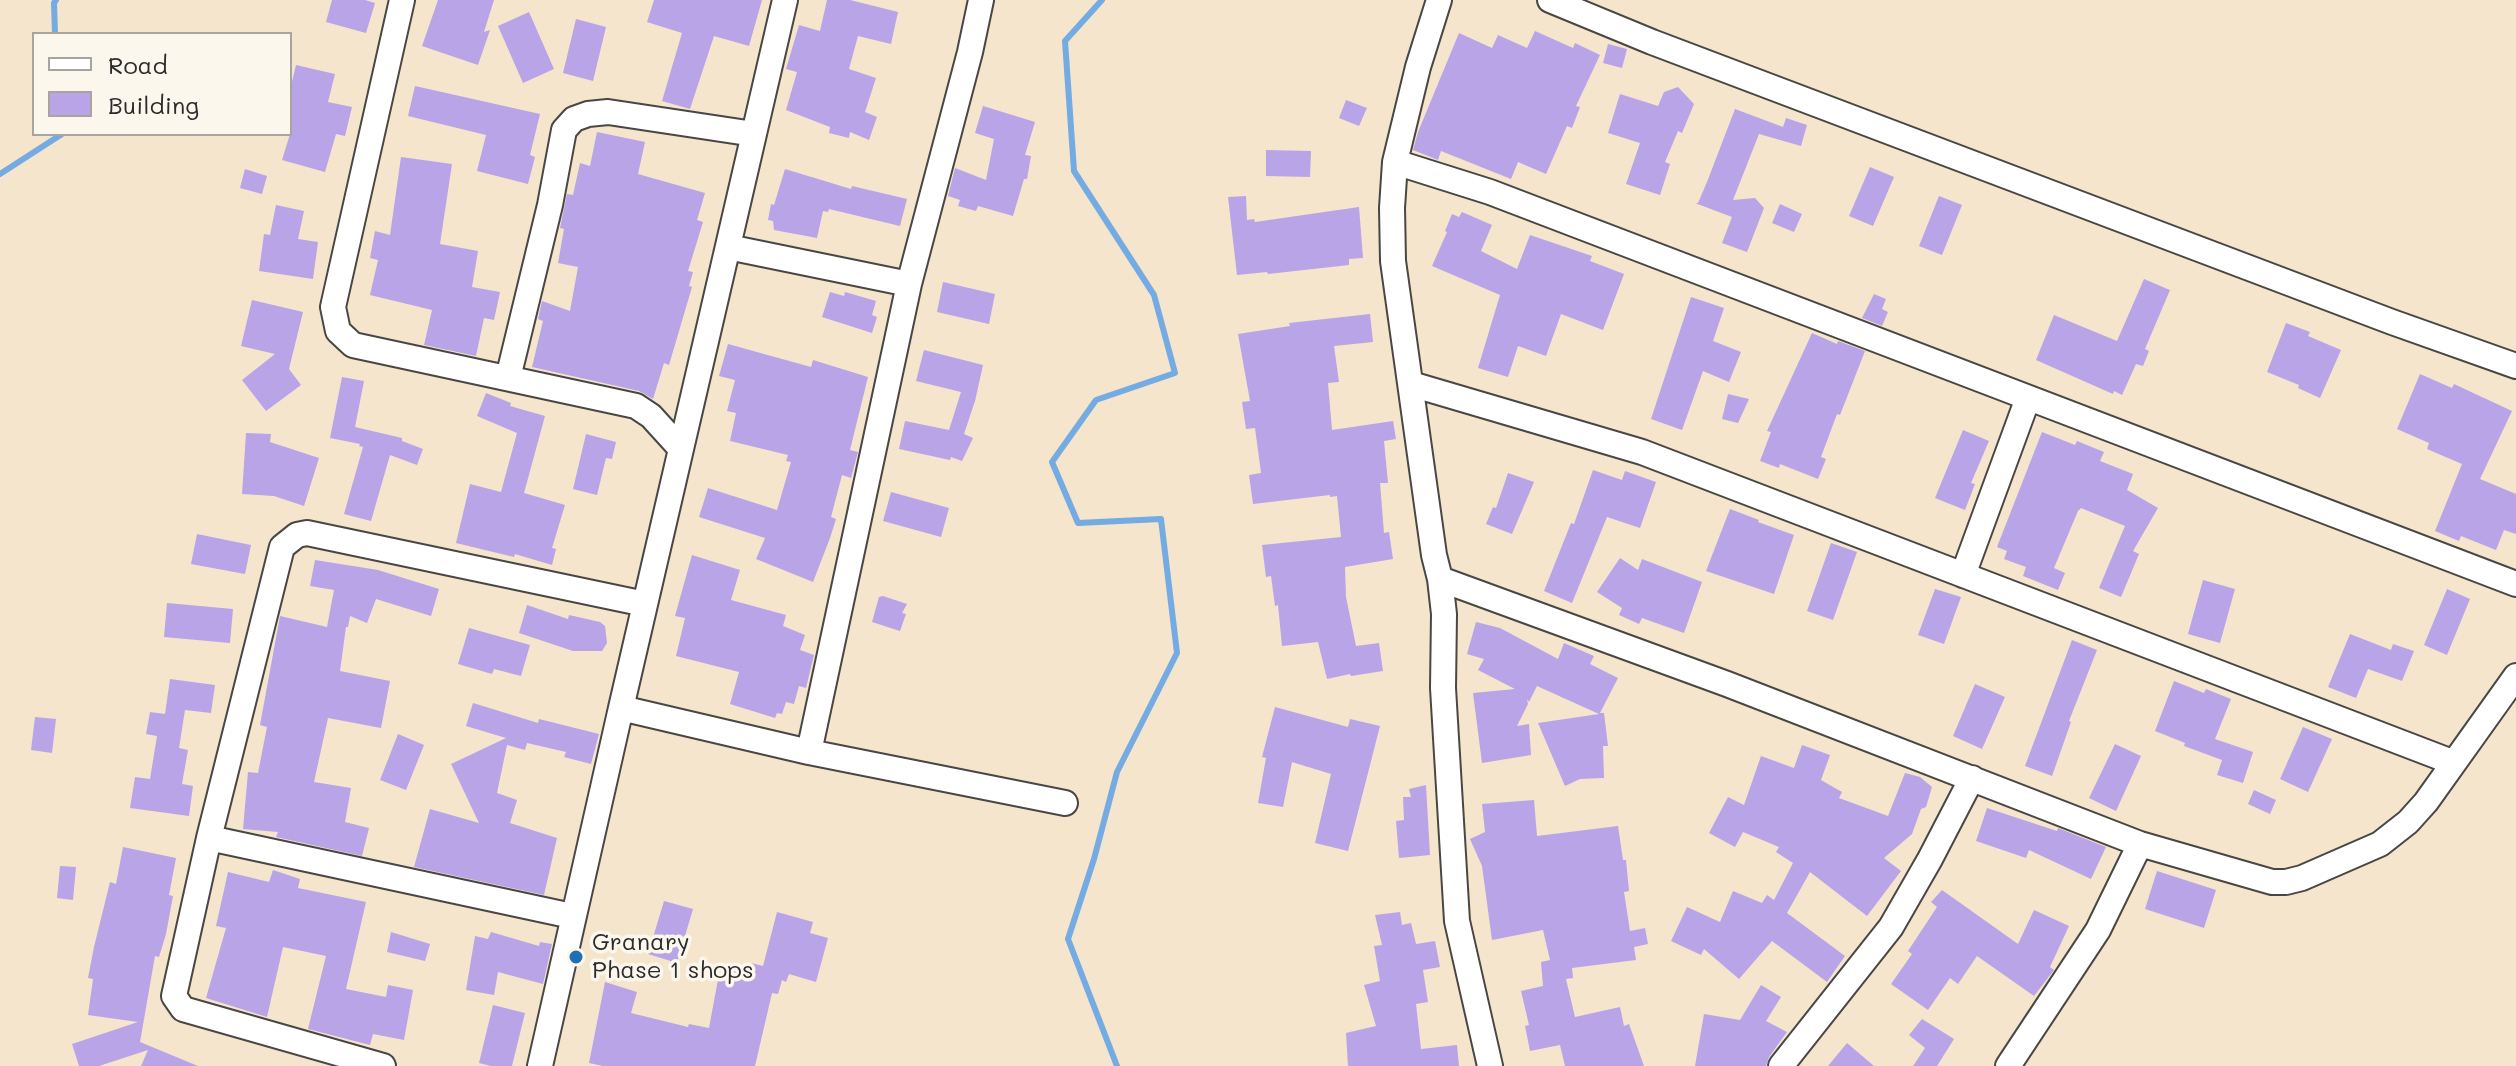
<!DOCTYPE html>
<html>
<head>
<meta charset="utf-8">
<style>
	body { margin:0 }
	#map { position:relative; width:2516px; height:1066px; overflow:hidden; background:#f4e5cc; font-family:Mali,sans-serif }
	canvas { display:block }
	.legend { position:absolute; left:32px; top:32px; width:260px; height:104px; box-sizing:border-box; background:#fbf7ec; border:2px solid #a8a59f; margin:0; padding:10px 14px; list-style:none; font-size:24px; color:#2b2b2b }
	.legend li { display:flex; align-items:center; gap:16px; height:40px }
	.legend b { width:40px; border:2px solid #a8a59f }
</style>
</head>
<body>
<div id="map">
<canvas width="2516" height="1066"></canvas>
<ul class="legend">
<li><b style="height:10px;background:#fff"></b>Road</li>
<li><b style="height:22px;background:#b9a4e8"></b>Building</li>
</ul>
</div>
<script>
const ctx = document.querySelector('canvas').getContext('2d');
ctx.lineJoin = 'round';
function strokePath(path, color, width, dash) {
  ctx.strokeStyle = color;
  ctx.lineWidth = width;
  ctx.lineCap = dash ? 'butt' : 'round';
  ctx.setLineDash(dash || []);
  ctx.stroke(path);
}
function fill(path, color) {
  ctx.fillStyle = color;
  ctx.fill(path, 'evenodd');
}
function write(font, color, halo, rows, align = 'center') {
  ctx.font = font + ' Mali,sans-serif';
  ctx.lineWidth = 7;
  ctx.setLineDash([]);
  ctx.textBaseline = 'middle';
  ctx.strokeStyle = halo;
  ctx.fillStyle = color;
  for (const [text, x, y, turn = 0] of rows) {
    ctx.save();
    ctx.translate(x, y);
    ctx.rotate((+turn || 0) * Math.PI / 180);
    ctx.textAlign = isNaN(turn) ? turn : align;
    if (halo) ctx.strokeText(text, 0, 0);
    ctx.fillText(text, 0, 0);
    ctx.restore();
  }
}
const stream = new Path2D(`
	M1102 0 1065 41 1074 171 1154 295 1175 373 1096 400 1052 462 1078 523 1161 519 1177 653 1117 772 1094 859 1068 939 1117 1066
	M55 34 54 3 56 0
	M0 174 62 134`);
const building = new Path2D(`
	M332 0H365L375 3 366 33 326 22Z
	M438 0H494L484 32 490 30 478 65 422 46Z
	M654 0H762L749 46 714 36 690 109 662 101 682 33 647 22Z
	M827 0H850L898 12 891 44 858 36 849 69 876 78 865 112 877 117 869 140 850 132 849 138 829 133 830 127 786 110 797 72 786 69 799 25 820 31Z
	M529 12 554 69 523 83 498 26Z
	M576 19 606 27 593 81 563 73Z
	M1535 31 1573 48 1575 43 1600 55 1576 106 1580 107 1572 128 1567 126 1546 174 1518 162 1511 179 1441 151 1438 160 1413 150 1418 132 1459 33 1492 48 1498 35 1527 48Z
	M1608 44 1627 49 1622 68 1603 63Z
	M296 65 335 74 328 102 352 107 345 136 336 134 325 172 282 160 290 134V90Z
	M415 86 540 114 530 155 535 157 528 184 477 171 486 135 408 116Z
	M1678 87 1694 104 1682 133 1678 131 1665 162 1670 164 1660 195 1626 184 1640 143 1608 133 1620 94 1658 106 1664 92Z
	M1346 100 1367 108 1359 126 1339 118Z
	M983 106 1035 122 1025 155 1031 156 1027 179H1024L1013 216 978 206 976 211 958 206 960 200 948 196 955 168 986 180 994 139 975 133Z
	M1735 109 1783 127 1786 118 1807 125 1801 146 1759 134 1733 200 1755 198 1764 208 1747 252 1722 243 1732 217 1695 203H1698L1707 182Z
	M597 132 645 142 638 174 705 193 697 220 703 222 688 271 693 272 689 286 692 287 669 365 664 363 653 399 639 391 532 367 543 321 538 319 542 301 570 311 578 267 558 263 564 229 560 228 567 194 573 195 580 163 590 166Z
	M1266 150 1311 151 1310 177 1266 176Z
	M401 157 452 164 440 244 478 251 472 287 500 292 494 320 484 318 476 356 424 345 432 310 370 295 378 260 370 258 375 231 390 235Z
	M1870 167 1894 177 1873 226 1849 216Z
	M245 169 267 176 262 194 240 188Z
	M785 169 851 189 852 186 907 199 900 226 829 209 828 212 823 211 817 238 774 230 773 221 768 220 771 204 774 205Z
	M1246 196 1247 220 1254 219 1255 222 1359 207 1363 258 1349 259V265L1268 274 1267 272 1237 275 1228 197Z
	M1939 196 1962 205 1942 255 1919 246Z
	M1780 204 1802 214 1794 232 1772 223Z
	M276 205 304 211 298 239 318 242 313 279 259 271 264 234 270 235Z
	M1462 212 1492 225 1481 251 1517 269 1530 235 1592 256 1590 261 1624 274 1603 330 1561 314 1546 356 1518 346 1508 377 1478 368 1500 295 1432 266 1447 232 1445 231 1452 214 1459 217Z
	M2144 279 2170 290 2145 349 2149 351 2143 366 2136 364 2122 395 2114 391 2113 394 2036 360 2054 315 2117 341Z
	M943 282 995 294 989 324 937 312Z
	M830 292 844 296 845 292 876 301 872 315 877 317 872 333 822 317Z
	M1874 294 1886 299 1882 309 1888 312 1882 326 1862 318Z
	M1691 297 1724 308 1713 341 1741 352 1729 382 1703 371 1682 430 1651 419Z
	M252 300 303 312 289 369 301 385 266 411 242 380 275 354 241 346Z
	M1370 314 1373 342 1334 346 1339 382 1328 383 1332 430 1393 421 1396 439 1384 441 1388 483H1380L1384 533 1389 532 1393 559 1345 567 1346 597 1356 646 1379 643 1383 671 1351 676 1350 674 1327 679 1318 642 1282 646 1278 605 1275 606 1271 576 1266 577 1262 545 1341 537 1337 496 1330 497V495L1253 504 1249 475 1261 473 1255 428 1246 429 1242 402 1250 401 1238 334 1290 326 1289 323Z
	M2286 323 2310 332 2308 336 2341 350 2320 398 2298 388 2299 385 2267 372Z
	M1812 333 1837 344 1838 341 1865 351 1840 415 1837 414 1821 457 1826 459 1818 479 1780 464 1779 468 1760 461 1771 432 1767 431Z
	M728 344 811 367 813 360 868 377 850 450 858 452 851 478 842 475 831 517 836 519 830 538 813 582 756 559 765 538 699 517 708 488 777 510 791 462 786 461 788 455 730 441 736 413 727 411 735 380 719 376Z
	M924 350 983 365 975 401 964 434 973 438 962 461 951 457 950 460 899 449 905 421 949 430 961 392 916 381Z
	M2420 374 2452 388 2454 384 2512 411 2480 479 2516 494V534L2504 530 2496 550 2461 536 2459 541 2435 531 2462 464 2427 449 2429 443 2397 429Z
	M342 377 364 381 355 427 402 438V441L423 449 417 465 390 455 371 521 344 514 363 447 359 446 360 444 330 438Z
	M486 393 511 403 510 406 545 416 524 493 565 505 552 548 556 549 552 565 515 554 514 557 456 543 470 484 501 492 517 433 477 416Z
	M1728 394 1749 399 1738 423 1722 419Z
	M1963 430 1989 441 1971 483 1975 484 1965 510 1935 498Z
	M2042 432 2075 445 2077 441 2104 452 2100 461 2133 474 2127 490 2158 508 2133 551 2139 554 2121 597 2099 588 2125 526 2081 508 2078 511 2054 568 2065 573 2058 590 2023 576 2026 567 2004 559 2007 551 1997 547Z
	M246 433 271 434 270 442 319 458 304 506 274 496 242 494Z
	M586 434 616 442 612 459 606 458 597 495 573 489Z
	M1593 470 1622 480 1625 471 1656 482 1640 528 1607 517 1572 603 1544 591 1571 523 1574 524Z
	M1508 473 1534 482 1512 534 1486 524 1493 507 1496 508Z
	M891 492 949 508 941 537 883 521Z
	M1730 509 1759 520 1758 522 1794 535 1774 594 1706 571Z
	M197 534 251 545 245 574 191 564Z
	M1831 543 1857 552 1833 620 1807 611Z
	M692 555 740 570 731 600 786 615 783 626 805 635 800 650 814 655 806 688 799 686 794 704 786 702 782 714 777 713 775 718 730 704 739 672 676 656 685 618 675 616Z
	M1620 558 1638 570 1642 559 1702 582 1684 633 1642 618 1639 624 1619 615 1622 608 1597 592Z
	M315 560 378 570 439 589 431 616 376 599 367 623 350 616 348 627H346L340 671 390 681 381 728 328 718 314 782 351 788 345 822 369 828 362 856 276 837 278 832 243 829 248 772 258 773 267 727 260 725 280 616 327 627 334 590 310 586Z
	M2203 580 2235 589 2220 643 2188 634Z
	M1935 589 1961 597 1944 644 1918 635Z
	M2447 589 2470 599 2447 655 2424 645Z
	M883 596 907 604 902 613 906 614 900 631 872 622 879 597Z
	M167 603 233 609 230 643 164 637Z
	M527 605 568 619 569 615 600 622 605 626 607 643 602 651H573L519 633Z
	M1476 622 1500 628 1558 659 1564 643 1594 656 1590 664 1618 678 1600 713H1604L1608 746H1603L1604 778 1580 779 1565 786 1538 723 1599 714 1537 686 1529 702 1527 699 1528 704 1517 726 1529 724 1531 755 1482 763 1473 693 1515 689 1478 670 1484 659 1467 654Z
	M469 628 530 645 521 676 494 669 492 674 458 664Z
	M2350 634 2391 650 2393 644 2414 651 2402 681 2368 669 2356 698 2328 687Z
	M2072 640 2097 650 2069 721 2071 722 2052 776 2025 766Z
	M170 679 215 685 211 713 185 710 179 748 188 750 182 784 193 786 189 816 130 808 135 777 150 779 157 736 146 734 150 712 165 714Z
	M2174 681 2204 693 2206 689 2231 699 2215 739 2253 752 2243 783 2217 775 2222 760 2184 746 2185 743 2155 731Z
	M1975 684 2005 697 1982 749 1953 736Z
	M473 703 538 723 539 719 599 734 591 764 564 757 566 752 527 743 525 750 507 745 497 793 517 800 510 823 557 838 544 895 414 867 430 809 479 823 451 764 506 738 466 726Z
	M1275 707 1348 727 1350 719 1380 726 1348 851 1315 843 1331 774 1292 762 1283 807 1258 803 1266 758 1262 757Z
	M35 717 56 719 52 753 31 750Z
	M2303 727 2332 739 2308 792 2280 779Z
	M398 734 424 745 406 790 380 780Z
	M2115 744 2141 756 2116 811 2089 798Z
	M1802 745 1830 755 1821 780 1842 792 1839 798 1888 816 1905 773 1920 777 1932 787 1926 807 1921 809 1912 834 1884 858 1901 871 1867 916 1810 872 1787 913 1845 956 1827 982 1772 941 1739 979 1704 949 1701 955 1671 941 1687 907 1720 922 1733 891 1762 903 1767 895 1774 900 1793 863 1776 852 1779 847 1743 832 1735 847 1709 833 1728 797 1744 805 1761 756 1794 768Z
	M1426 785 1430 855 1399 858 1396 821 1404 820 1403 797H1411L1409 789Z
	M2254 790 2276 800 2270 814 2248 804Z
	M1534 800 1537 836 1618 826 1623 860H1626L1629 891 1624 892 1630 931 1645 928 1648 944 1634 947 1636 960 1572 968 1573 978 1566 979 1575 1017 1620 1007 1624 1026 1629 1024 1644 1066H1565L1560 1045 1530 1051 1525 1026 1529 1025 1521 991 1543 986 1541 962 1550 960 1543 930 1492 940 1482 866 1470 839 1485 832 1482 804Z
	M1987 808 2057 831 2058 828 2106 847 2091 879 2029 850 2026 858 1976 841Z
	M123 847 176 858 169 895 173 896 166 934 159 957 155 956 140 1042 198 1066H141L148 1050 99 1066H79L72 1044 138 1022 88 1015 93 979 88 978 94 947 110 882 116 884Z
	M60 866 76 867 73 900 57 898Z
	M273 870 300 879 298 888 366 902 346 989 386 997 388 985 413 990 404 1040 373 1034 370 1045 308 1029 326 956 283 947 267 1017 206 998 226 928 216 926 228 872 269 882Z
	M2157 871 2216 890 2204 928 2145 909Z
	M1942 890 2018 944 2034 910 2069 926 2050 967 2054 970 2034 996 1977 956 1958 984 1950 978 1928 1010 1891 984 1912 954 1908 951 1937 907 1931 902Z
	M664 901 693 909 677 963 648 954Z
	M777 912 813 922 810 933 828 938 816 982 789 974 786 982 782 980 778 994 772 993 755 1066H603L589 1063 605 982 637 992 631 1013 688 1027 689 1024 709 1028 719 974 728 976 730 969 748 974 751 963 763 966Z
	M1400 912 1402 925 1411 923 1416 944 1435 941 1440 967 1423 970 1428 1002 1416 1004 1421 1049 1457 1045 1459 1066H1348L1346 1033 1376 1026 1364 985 1380 981 1374 946 1382 945 1375 915Z
	M391 932 430 944 425 961 387 952Z
	M491 932 539 946 540 942 552 944 543 984 498 972 494 995 466 990 475 936 488 939Z
	M1761 985 1781 997 1766 1021 1787 1032 1769 1057 1766 1066H1695L1704 1014 1740 1020Z
	M493 1005 525 1013 512 1066H491L479 1063Z
	M1922 1019 1954 1039 1937 1066H1913L1925 1048 1909 1035Z
	M1847 1043 1874 1066H1828Z`);
const minor = new Path2D(`
	M402 0 333 307 338 331 353 345 636 406 651 416 681 449
	M785 0 621 708 809 752 1065 803
	M1439 0 1418 67 1395 162 1490 192 2516 584
	M1550 0 1652 42 2392 322 2516 366
	M1395 162 1392 208 1393 261 1434 555 1440 579 1727 684 2140 844 2272 882H2286L2302 878 2380 844 2408 822 2426 802 2516 676
	M728 247 909 284
	M508 378 550 205 564 130 574 119 588 114 608 112 754 134
	M1411 384 1642 452 2452 762
	M1963 575 2028 398
	M1440 579 1444 614 1443 688 1457 921 1490 1066
	M809 752 909 284 970 52 981 0
	M209 838 572 916
	M383 1066 183 1009 174 996 209 838 282 547 297 535 307 533 645 604
	M540 1066 621 708
	M1781 1066 1891 927 1930 859 1972 778
	M2008 1066 2098 930 2140 844`);
const markers = [
	[576,957,8,"#1f6fb2"]
];
const poiNames = [
	["Granary",592,943],
	["Phase 1 shops",592,971]
];
strokePath(stream, '#74abe2', 6);
fill(building, '#b9a4e8');
strokePath(minor, '#494743', 28);
strokePath(minor, '#fff', 24);
for (const [x, y, r, color] of markers) {
  const dot = new Path2D();
  dot.arc(x, y, r, 0, 2 * Math.PI);
  ctx.fillStyle = color;
  ctx.fill(dot);
  strokePath(dot, '#fbf7ec', 3);
}
write('24px', '#2b2b2b', '#fbf7ec', poiNames, 'left');
</script>
</body>
</html>
